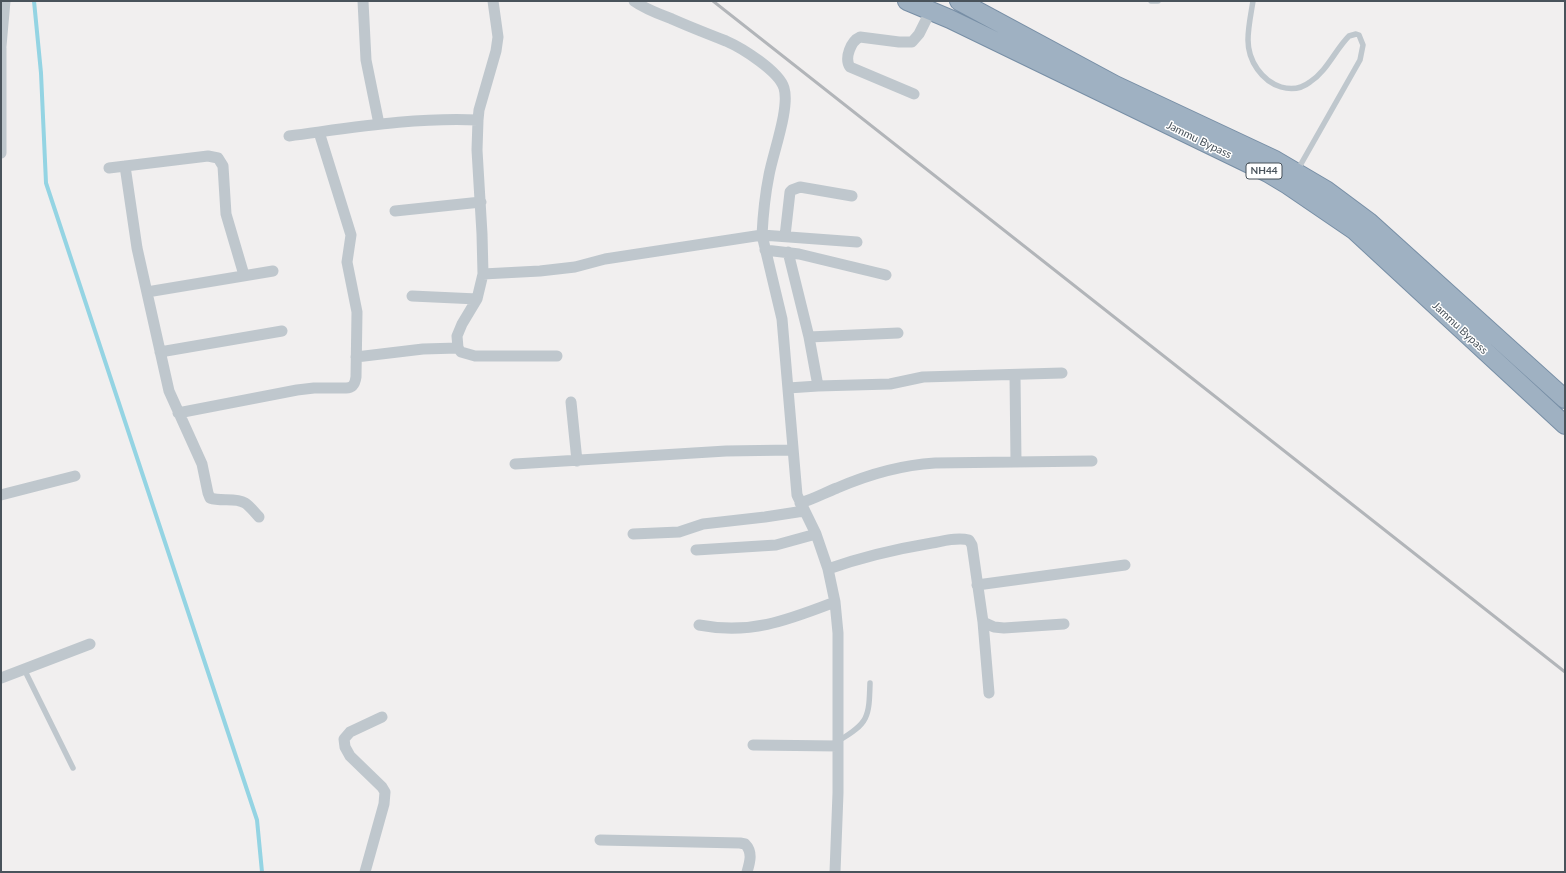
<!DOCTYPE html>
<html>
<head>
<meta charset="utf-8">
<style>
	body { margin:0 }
	#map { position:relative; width:1566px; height:873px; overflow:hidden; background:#f1efef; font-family:Lato,sans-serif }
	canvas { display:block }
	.frame { position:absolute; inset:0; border:2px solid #49535b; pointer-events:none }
</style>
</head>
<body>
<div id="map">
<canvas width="1566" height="873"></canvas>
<div class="frame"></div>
</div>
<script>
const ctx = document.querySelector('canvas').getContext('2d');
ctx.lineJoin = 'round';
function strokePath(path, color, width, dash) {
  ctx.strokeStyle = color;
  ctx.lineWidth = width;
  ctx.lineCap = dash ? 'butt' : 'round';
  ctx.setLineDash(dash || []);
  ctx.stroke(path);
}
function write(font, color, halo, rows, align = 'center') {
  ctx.font = font + ' Lato,sans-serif';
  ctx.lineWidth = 3;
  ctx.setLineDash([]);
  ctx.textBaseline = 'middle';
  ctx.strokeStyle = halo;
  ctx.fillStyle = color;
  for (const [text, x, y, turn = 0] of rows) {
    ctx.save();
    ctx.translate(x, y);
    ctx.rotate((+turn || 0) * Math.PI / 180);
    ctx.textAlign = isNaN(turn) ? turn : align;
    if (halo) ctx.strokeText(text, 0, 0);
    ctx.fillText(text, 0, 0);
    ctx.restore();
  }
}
const stream = new Path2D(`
	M34 1 41 73 46 183 257 820 262 872`);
const service = new Path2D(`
	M1151 1H1158
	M1253 1C1251 14 1248 27 1248 40 1248 61 1262 81 1281 87 1291 90 1301 89 1310 82 1327 71 1335 50 1349 36L1356 34 1359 35 1363 45 1360 60 1297 171
	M24 669 73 768
	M838 741C869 723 869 717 870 683`);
const minor = new Path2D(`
	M363 1 366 60 379 124
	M493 1 498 37 496 51 479 110 478 120 477 150 482 234 483 274 540 271 575 267 605 259 762 235 782 319 797 495 816 534 828 569 835 602 838 633V793L835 872
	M634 1C645 9 659 14 672 19 690 27 708 34 726 41 742 48 779 71 784 88 790 108 773 153 769 175 765 195 763 215 762 235L857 242
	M1 46 5 1
	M1 48V153
	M914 94 850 67C844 58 851 41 860 37L899 42H912L919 34 931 10
	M289 136C351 128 415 117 478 120
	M125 166 137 248 169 391 202 464 208 493 210 498C221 502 235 497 245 503 250 506 254 512 259 517
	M109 168 208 156 218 158 223 166 226 214 244 275
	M395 211 481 202
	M785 236 790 192 792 190 800 187 852 196
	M765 250 799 254 886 275
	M788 252 809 337 818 386
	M483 274 477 299 462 324 457 336 458 348 461 352 475 356H557
	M147 292 273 271
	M412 296 477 299
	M809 337 898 333
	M160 352 282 331
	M356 357 423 349 458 348
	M1015 375 1016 462
	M788 388 818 386 890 384 923 377 1062 373
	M571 402 577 461
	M178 413 297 390 314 388H346C353 388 355 384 356 377L357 312 347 262 351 235 319 132
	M515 464 726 451 792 450
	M1 495 75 476
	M800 503C814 499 824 493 837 488 867 475 902 465 935 463L1092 461
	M633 534 679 532 703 524 765 517 804 511
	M696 550 776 545 816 534
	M828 569C862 557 896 549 932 543 944 541 957 537 969 540L972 545 983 622 989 693
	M977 585 1125 565
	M983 622 994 627 1004 628 1064 624
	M699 625C751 635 788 620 835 602
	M1 678 90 644
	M753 745 838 746
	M600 840 740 843 745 844C753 852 750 862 747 872
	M365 872 384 804 385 792 382 787 350 756 345 747 344 739 350 732 382 717`);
const trunk = new Path2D(`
	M907 1 950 19 1268 173 1288 185 1354 230 1565 425
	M959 1 1115 85 1275 160 1326 190 1369 222 1565 399`);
const rail = new Path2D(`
	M713 1 1565 672`);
const shields = [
	[1264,171,36]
];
const shieldNames = [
	["NH44",1264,171]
];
const streetNames = [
	["Jammu Bypass",1199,140,26],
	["Jammu Bypass",1460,328,43]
];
strokePath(stream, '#94d4e3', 4);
strokePath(trunk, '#778ea5', 20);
strokePath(service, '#bfc7cd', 5.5);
strokePath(minor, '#bfc7cd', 11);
strokePath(trunk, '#9fb1c2', 18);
strokePath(rail, '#b2b5b9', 3);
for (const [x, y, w] of shields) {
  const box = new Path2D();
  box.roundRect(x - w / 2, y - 8, w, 16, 3);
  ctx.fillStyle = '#fff';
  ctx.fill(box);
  strokePath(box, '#49535b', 1);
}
write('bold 10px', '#49535b', null, shieldNames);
write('11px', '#49535b', '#fff', streetNames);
</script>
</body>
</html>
